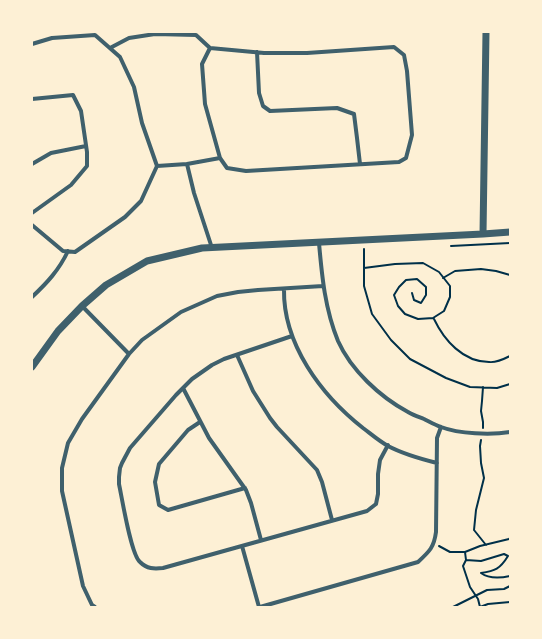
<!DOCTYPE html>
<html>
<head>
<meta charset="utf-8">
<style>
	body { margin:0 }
	#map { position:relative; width:542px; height:639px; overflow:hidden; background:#fdf0d5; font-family:"Nunito Sans",sans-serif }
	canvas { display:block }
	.frame { position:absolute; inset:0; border:33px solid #fdf0d5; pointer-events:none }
</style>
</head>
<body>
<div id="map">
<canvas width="542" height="639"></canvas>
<div class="frame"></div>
</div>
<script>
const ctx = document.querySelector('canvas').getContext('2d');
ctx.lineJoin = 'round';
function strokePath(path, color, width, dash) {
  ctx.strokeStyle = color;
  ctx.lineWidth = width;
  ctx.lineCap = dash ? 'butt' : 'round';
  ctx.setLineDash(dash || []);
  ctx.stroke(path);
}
const path = new Path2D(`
	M451 246 510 243
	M364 249V286L372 314 391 340 410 359 446 378 470 387 497 388 510 384
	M364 268 395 264 423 263 439 272 450 286V297L444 311 433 318 418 319 405 314 398 306 394 295 399 287 406 280 417 279 426 287V295L421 303 414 300 412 293
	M443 278 455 271 481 269 496 271 510 275
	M434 319C444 340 463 362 489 362 496 363 504 359 510 356
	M483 387 482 401 481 411 483 422V428
	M481 440 480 446 481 463 484 478 476 510 474 530 486 545
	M439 546 450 552H465L480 546 509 539 510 538
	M465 552 466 560 481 561 504 554 508 556C500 569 495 571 481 573 489 579 501 578 510 576
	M466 560 463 566 470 587 478 599 480 607
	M453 607 487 590 504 589 510 586
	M480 607 488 604 510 602`);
const minor = new Path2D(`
	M32 44 52 38 95 35 120 57 134 87 142 123 157 166 141 201 125 217 75 252 63 251 32 225
	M110 48 129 38 155 34 196 35 210 48 264 53H307L394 47 404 55 407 71 412 135 406 158 399 162 246 171 227 168 220 158 187 164
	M210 48 202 64 205 104 220 158
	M257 52 259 93 263 106 270 111 337 108 354 114 357 138 360 164
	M32 99 73 95 81 111 87 152V166L71 185 32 213
	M32 164 51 153 86 146
	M157 166 187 164 194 193 212 248
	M319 243C322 277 325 309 338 341 351 370 380 397 408 412 413 415 419 417 424 419 430 422 435 425 441 427 459 434 491 435 510 432
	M284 289C283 344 321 395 363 428 371 434 379 441 388 446 403 454 421 459 437 463
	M32 297C47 283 59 270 68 251
	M82 306 129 354 142 340 181 312 217 296 238 292 258 290 323 286
	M292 336 224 359 212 365 192 379 176 395 130 448 122 463 120 468 119 477V484C122 498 131 555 140 562 147 569 154 569 163 568L367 511 376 504 378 494V474L380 460 388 445
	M237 355 253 391 270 418 277 427 317 470 322 482 332 520
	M183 388 209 438 246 490 251 503 261 540
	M200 422 188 430 159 464 155 482 159 505 168 510 245 488
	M242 546 259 607
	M95 607 92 605 83 586 62 491V468L68 443 82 419 129 354
	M260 607 418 562C430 551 434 547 436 532L437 438 441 427`);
const tertiary = new Path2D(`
	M486 32 483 234 510 232
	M32 367 58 331 82 306 106 285 147 261 202 248 483 234`);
strokePath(path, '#003049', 2);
strokePath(minor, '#3f606c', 4);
strokePath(tertiary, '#3f606c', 7);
</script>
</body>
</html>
